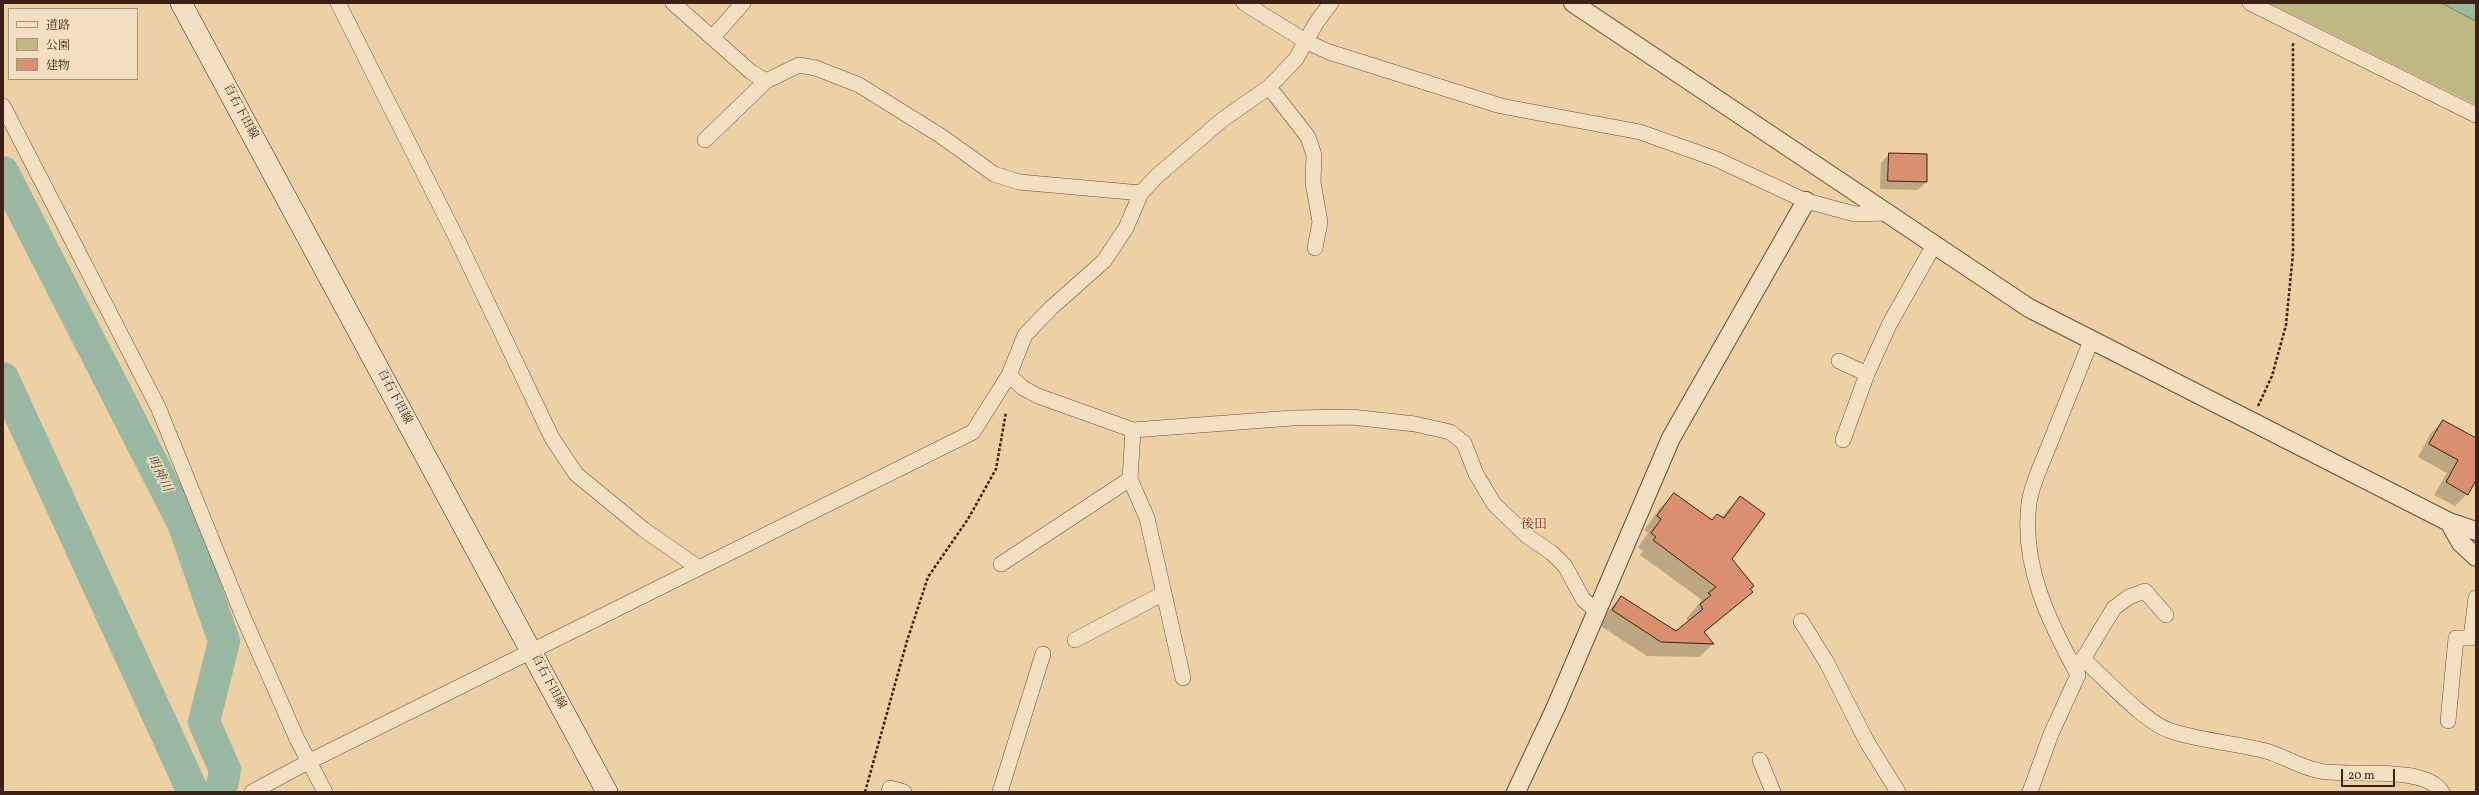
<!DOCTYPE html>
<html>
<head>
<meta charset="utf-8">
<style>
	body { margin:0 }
	#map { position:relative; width:2479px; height:795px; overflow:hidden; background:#edd0a3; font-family:Vollkorn,"Noto Serif JP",serif }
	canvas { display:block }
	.frame { position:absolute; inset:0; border:4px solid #3d2016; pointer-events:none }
	.legend { position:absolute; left:8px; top:8px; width:130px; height:72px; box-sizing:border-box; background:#f3e0c3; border:1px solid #aa937e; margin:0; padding:5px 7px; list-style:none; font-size:12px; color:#3d2016 }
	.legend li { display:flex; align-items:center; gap:8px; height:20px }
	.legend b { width:20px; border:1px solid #aa937e }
	.scale { position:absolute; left:2341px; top:769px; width:54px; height:18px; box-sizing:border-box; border:2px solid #3d2016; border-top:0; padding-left:5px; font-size:12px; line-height:14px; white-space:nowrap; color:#3d2016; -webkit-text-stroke:3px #f3e0c3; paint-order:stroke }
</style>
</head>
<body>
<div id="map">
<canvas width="2479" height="795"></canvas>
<div class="frame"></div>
<ul class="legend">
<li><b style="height:5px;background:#f3e0c3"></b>道路</li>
<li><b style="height:11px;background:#beb981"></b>公園</li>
<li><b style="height:11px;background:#da8f6e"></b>建物</li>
</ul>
<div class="scale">20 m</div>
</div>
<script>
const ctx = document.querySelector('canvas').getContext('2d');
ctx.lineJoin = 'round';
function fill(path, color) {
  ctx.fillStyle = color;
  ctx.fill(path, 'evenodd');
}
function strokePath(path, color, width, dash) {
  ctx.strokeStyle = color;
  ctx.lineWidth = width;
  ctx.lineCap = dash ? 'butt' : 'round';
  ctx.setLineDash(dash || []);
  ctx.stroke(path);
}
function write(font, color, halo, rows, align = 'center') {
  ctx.font = font + ' Vollkorn,"Noto Serif JP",serif';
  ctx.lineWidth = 3;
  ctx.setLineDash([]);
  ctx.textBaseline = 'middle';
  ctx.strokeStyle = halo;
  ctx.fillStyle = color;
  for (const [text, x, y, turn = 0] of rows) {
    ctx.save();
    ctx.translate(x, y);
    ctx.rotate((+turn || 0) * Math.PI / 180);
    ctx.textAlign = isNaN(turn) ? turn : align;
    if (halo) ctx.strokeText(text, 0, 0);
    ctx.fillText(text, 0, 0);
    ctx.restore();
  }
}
const green = new Path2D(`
	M2269 3H2442L2476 21V105Z`);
const water = new Path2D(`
	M2442 3H2476V21Z`);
const shadow = new Path2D(`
	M1889 154 1926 182 1918 190 1880 189 1881 163Z
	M2443 421 2476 440V478L2467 494 2455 506 2434 495 2447 473 2418 457 2431 433Z
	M1674 494 1711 521 1721 518 1740 497 1731 559 1752 592 1704 633 1713 644 1699 657 1647 656 1599 625 1608 611 1621 597 1676 632 1689 622 1686 619 1702 600 1640 555 1643 551 1638 547 1648 533 1644 530 1660 508Z`);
const river = new Path2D(`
	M3 172 183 523 224 641 204 722 225 770 221 792
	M3 378 193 792`);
const building = new Path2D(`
	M1889 153 1927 154V182L1888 181Z
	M2443 420 2476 438V480L2468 495 2446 482 2458 460 2429 444Z
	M1674 493 1712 520 1717 514 1724 518 1740 496 1765 514 1732 559 1754 586 1750 589 1753 592 1704 632 1714 644 1661 642 1612 610 1621 596 1676 631 1703 609 1700 604 1711 595 1708 593 1716 587 1653 540 1656 537 1651 533 1661 519 1657 516Z`);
const path = new Path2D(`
	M2258 406 2272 376 2286 325 2293 253V42
	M865 792 907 641 928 577 968 519 996 469 1006 412`);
const minor = new Path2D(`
	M338 3 456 237 552 438 576 474 643 529 699 568
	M673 3 751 72 766 81 799 65 816 68 859 85 941 136 994 174 1019 182 1141 193
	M1244 3 1307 42 1329 52 1501 106 1640 132 1716 159 1806 201 1855 214 1886 213
	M2250 3 2476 115
	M713 37 743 3
	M1269 87 1308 137 1314 155 1313 182 1320 222 1315 248
	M3 106 158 407 242 614 297 739 325 792
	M705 140 766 81
	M1839 361 1867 374
	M1009 375 1023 388 1038 396 1133 430 1293 418 1351 417 1415 424 1450 432 1464 443 1476 474 1494 504 1527 536 1552 553 1565 566 1583 599 1596 611
	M1133 430 1130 479 1147 518 1183 678
	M1843 440 1867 374 1889 325 1934 245
	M1001 564 1130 479
	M1801 621 1827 663 1867 742 1898 792
	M1075 640 1164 593
	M2083 659 2114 608 2129 597 2145 591 2166 615
	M2073 666 2083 659C2105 678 2145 723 2171 731 2202 741 2235 743 2266 751 2284 756 2301 768 2320 771 2349 777 2423 764 2442 792
	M2448 721 2456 638H2471L2476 598
	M1760 760 1773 792
	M252 792 308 762 973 432 1009 375 1025 335 1051 308 1104 261 1126 228 1141 193 1157 176 1222 120 1269 87 1296 59 1316 23 1331 3
	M889 792 890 788 904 792
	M1000 792 1043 654
	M2030 792 2051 734 2078 675C2049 622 2021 565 2029 503 2032 483 2043 461 2050 443 2064 409 2077 375 2091 341`);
const tertiary = new Path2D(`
	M1573 3 2029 308 2449 522 2476 531
	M2449 522 2461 543 2476 557
	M1516 792 1555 709 1671 438 1806 201`);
const secondary = new Path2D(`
	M181 3 607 792`);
const streetNames = [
	["百石下田線",240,112,62],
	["百石下田線",394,397,62],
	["百石下田線",548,682,62]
];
const waterNames = [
	["明神川",158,474,63]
];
const neighbourhoodNames = [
	["後田",1534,526]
];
fill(green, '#beb981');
fill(water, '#9ab7a1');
strokePath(water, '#757b69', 1);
fill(shadow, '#0003');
strokePath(river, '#9ab7a1', 32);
fill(building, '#da8f6e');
strokePath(building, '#3d2016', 1);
strokePath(minor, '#694c39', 16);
strokePath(tertiary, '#694c39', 20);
strokePath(secondary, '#3d2016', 22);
strokePath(path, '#3d2016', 2.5, [3, 2]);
strokePath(minor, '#f3e0c3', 15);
strokePath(tertiary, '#f3e0c3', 18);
strokePath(secondary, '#f3e0c3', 21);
write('12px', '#3d2016', '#f3e0c3', streetNames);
write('italic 13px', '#544639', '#f3e0c3', waterNames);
write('13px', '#7a1f14', '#f3e0c3', neighbourhoodNames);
</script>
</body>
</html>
